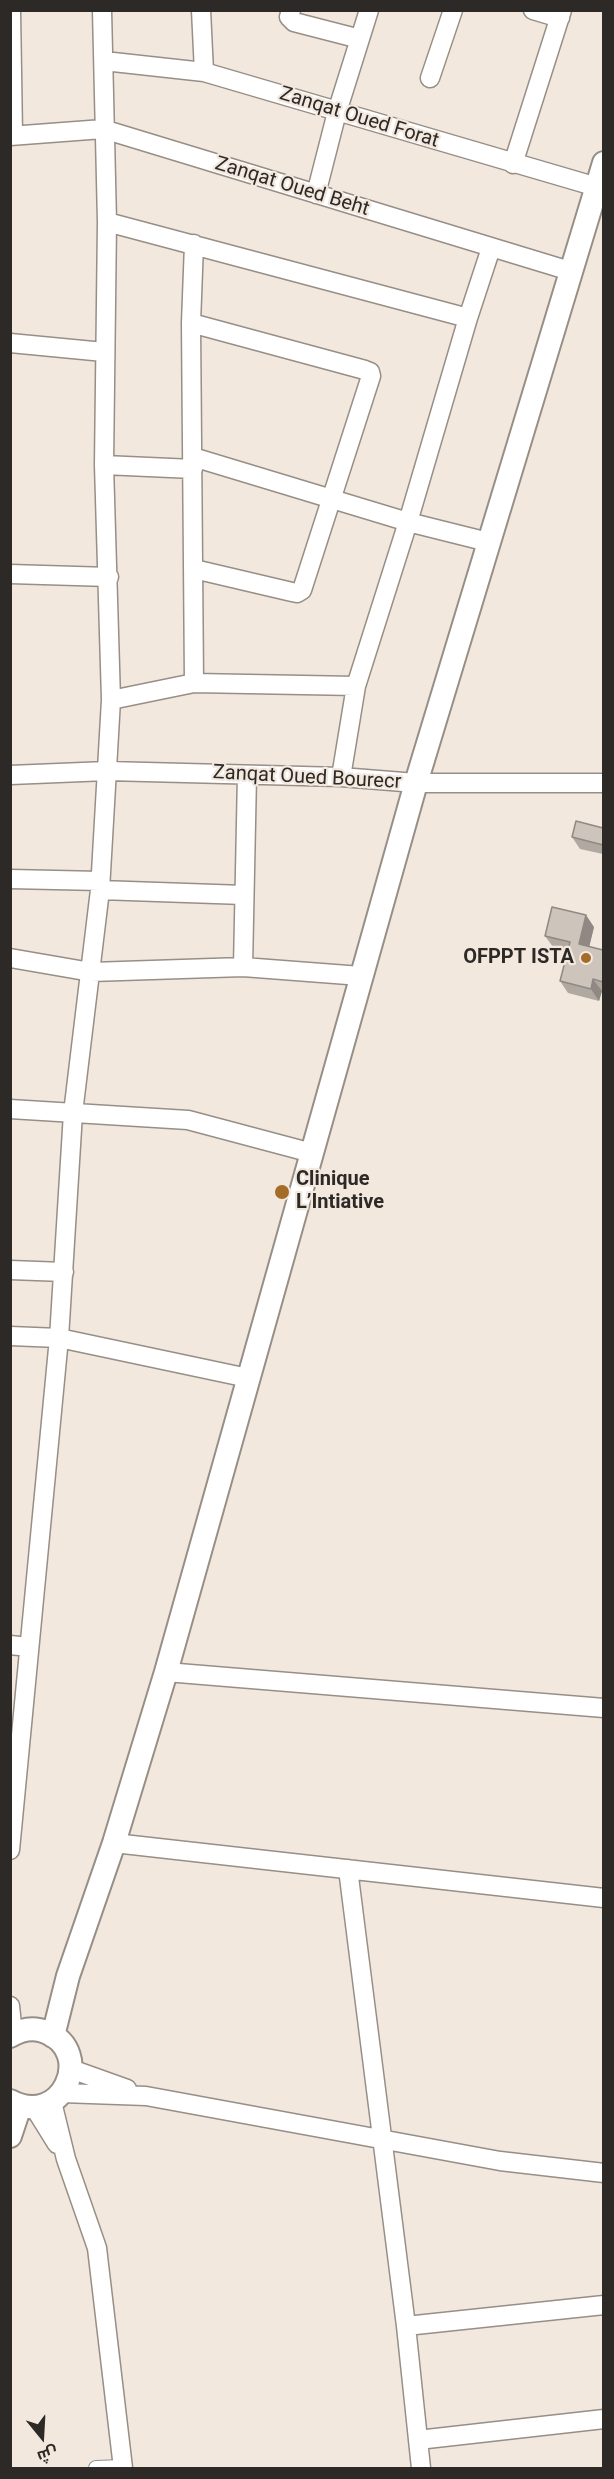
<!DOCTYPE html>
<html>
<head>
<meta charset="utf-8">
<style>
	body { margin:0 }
	#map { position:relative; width:614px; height:2479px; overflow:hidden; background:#f2e8de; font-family:Roboto,Cairo,sans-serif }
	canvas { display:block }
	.frame { position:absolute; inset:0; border:12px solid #2d2926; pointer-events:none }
	.north { position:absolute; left:12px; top:2407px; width:60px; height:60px; -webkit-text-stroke:4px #f2e8de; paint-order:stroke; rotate:162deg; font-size:16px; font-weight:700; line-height:24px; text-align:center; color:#2d2926 }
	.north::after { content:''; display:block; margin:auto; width:21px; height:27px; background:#2d2926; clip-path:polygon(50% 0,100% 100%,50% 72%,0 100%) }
</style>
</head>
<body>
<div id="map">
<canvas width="614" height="2479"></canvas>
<div class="frame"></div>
<div class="north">ش</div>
</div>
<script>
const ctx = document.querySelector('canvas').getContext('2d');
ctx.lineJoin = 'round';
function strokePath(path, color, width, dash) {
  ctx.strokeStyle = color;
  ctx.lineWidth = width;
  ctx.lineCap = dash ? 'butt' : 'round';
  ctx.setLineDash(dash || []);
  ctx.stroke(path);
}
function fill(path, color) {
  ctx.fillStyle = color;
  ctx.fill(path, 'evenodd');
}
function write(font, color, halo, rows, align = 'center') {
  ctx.font = font + ' Roboto,sans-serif';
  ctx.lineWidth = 4.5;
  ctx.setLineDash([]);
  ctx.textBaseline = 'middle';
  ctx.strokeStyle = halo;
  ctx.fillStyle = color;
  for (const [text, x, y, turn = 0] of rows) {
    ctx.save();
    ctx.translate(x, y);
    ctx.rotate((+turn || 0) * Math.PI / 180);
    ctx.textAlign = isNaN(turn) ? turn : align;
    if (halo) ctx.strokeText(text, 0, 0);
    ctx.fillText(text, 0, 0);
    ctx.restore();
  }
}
const pedestrian = new Path2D(`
	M96 2468 123 2467`);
const minor = new Path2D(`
	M11 10 13 135
	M201 10 204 72
	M291 10 289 17 294 22 360 39
	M533 10 560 18
	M104 61 204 72 597 187
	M430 78 453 10
	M10 136 103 129 570 271
	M513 164 562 10
	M316 194 337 112 369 10
	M107 222 468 318
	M191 323 365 370 370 372 371 376 302 590 297 593 292 592 194 569
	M10 343 104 352
	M193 457 408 522 488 542
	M104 465 193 469
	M10 574 109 577
	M194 683 191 323 194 244
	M111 700 194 683 356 686
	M10 775 107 771 341 777 416 783H604
	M341 777 356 686 408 522 468 318 491 248
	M10 879 100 881
	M100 890 244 895
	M10 958 91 972 243 967 361 976
	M243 967 247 775
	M10 1109 188 1120 312 1153
	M10 1270 64 1272
	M10 1336 59 1338 248 1378
	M10 1645 29 1647
	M166 1672 604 1708
	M114 1843 604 1898
	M10 1850 59 1338 73 1113 100 890 111 700 104 465 107 222 102 10
	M348 1869 406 2326 421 2468
	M10 2006 13 2034
	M71 2069 127 2089
	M62 2093 146 2096 500 2161 604 2173
	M52 2102 66 2159 97 2248 123 2468
	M34 2107 57 2144
	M406 2326 604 2305
	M418 2440 604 2419`);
const tertiary = new Path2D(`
	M10 2036C22 2029 34 2027 46 2032 96 2052 62 2129 10 2101
	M53 2036 68 1976 114 1843 166 1672 416 783 604 163
	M10 2136 20 2106`);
const wall = new Path2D(`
	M603 828V854L580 849 572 837Z
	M594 927 589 947 603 950V992L602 991 599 1001 568 993 560 981 568 951 553 947 545 936Z`);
const shadedWall = new Path2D(`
	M586 915 594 927 587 956 579 944Z
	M593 979 602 991 599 1001 591 989Z`);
const building = new Path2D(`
	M576 821 603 828V845L572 837Z
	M552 907 586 915 579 944 603 950V982L593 979 591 989 560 981 570 942 545 936Z`);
const markers = [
	[586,958,6,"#a46b29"],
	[282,1192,8,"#a46b29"]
];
const streetNames = [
	["Zanqat Oued Forat",359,118,17],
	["Zanqat Oued Beht",292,187,17],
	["Zanqat Oued Bourecr",307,778,3]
];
const poiNames = [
	["OFPPT ISTA",574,958],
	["Clinique",296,1180,"left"],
	["L’Intiative",296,1203,"left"]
];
strokePath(pedestrian, '#978e86', 16);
strokePath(minor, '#978e86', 21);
strokePath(tertiary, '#978e86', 26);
strokePath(pedestrian, '#fff', 14);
strokePath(minor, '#fff', 18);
strokePath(tertiary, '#fff', 22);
fill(wall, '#b0a9a1');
fill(shadedWall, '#908983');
fill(building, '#cdc4bb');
strokePath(building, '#908983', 1.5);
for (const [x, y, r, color] of markers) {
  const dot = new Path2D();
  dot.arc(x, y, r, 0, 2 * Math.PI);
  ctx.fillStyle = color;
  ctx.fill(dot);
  strokePath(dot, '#f2e8de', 2);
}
write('20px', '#2d2926', '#f2e8de', streetNames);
write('bold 20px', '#2d2926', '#f2e8de', poiNames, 'right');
</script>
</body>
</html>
